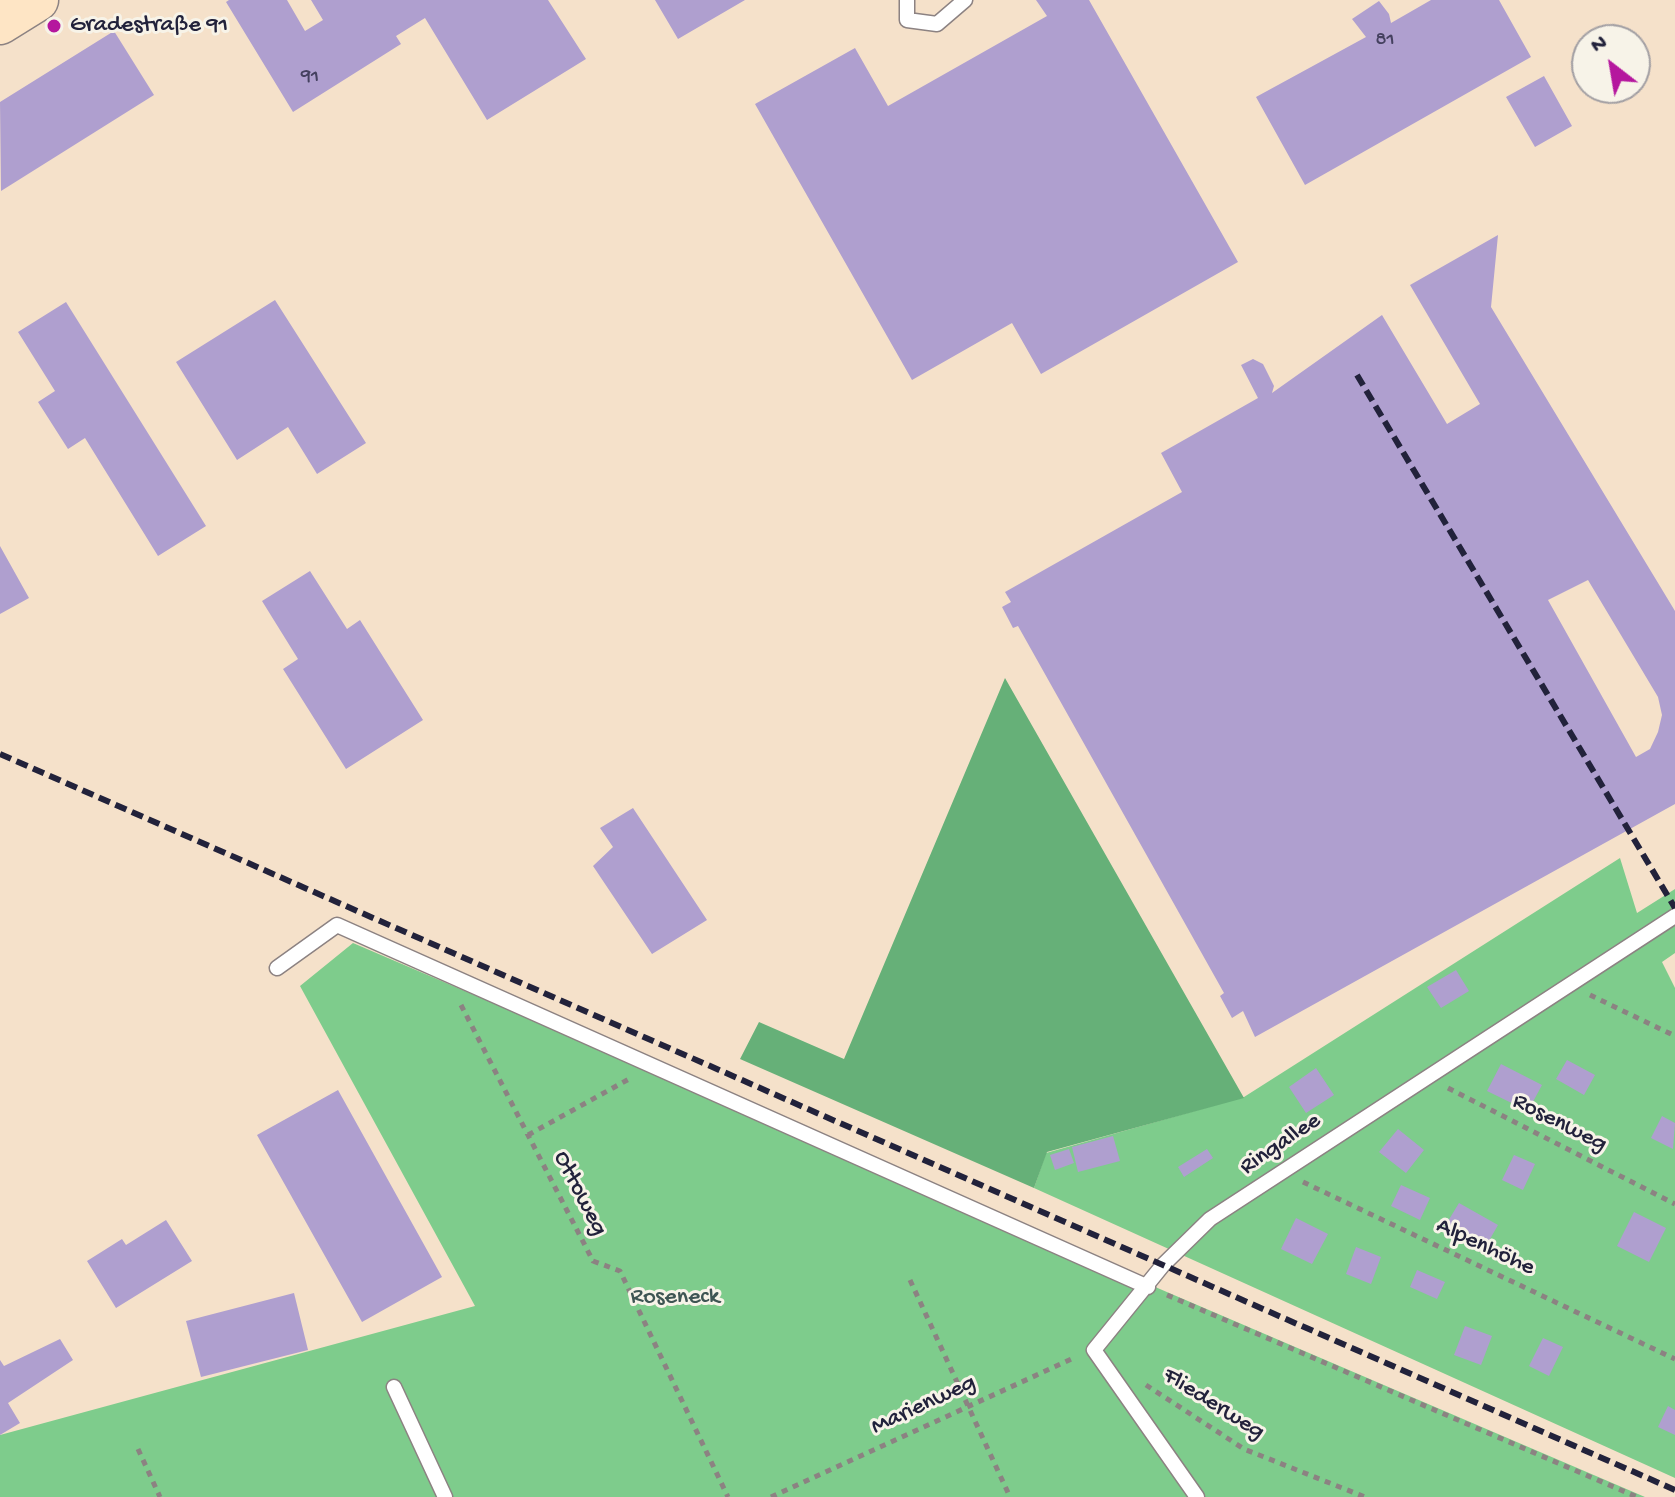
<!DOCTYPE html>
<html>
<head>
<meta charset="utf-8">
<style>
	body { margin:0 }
	#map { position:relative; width:1675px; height:1497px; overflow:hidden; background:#f5e1ca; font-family:"Gochi Hand",sans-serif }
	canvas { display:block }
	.north { position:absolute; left:1571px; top:24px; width:80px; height:80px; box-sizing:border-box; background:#f7f3e8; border:2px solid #a29fa3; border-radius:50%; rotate:329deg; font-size:22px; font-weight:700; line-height:32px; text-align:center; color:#22223b }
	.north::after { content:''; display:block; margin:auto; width:28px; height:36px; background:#b5179e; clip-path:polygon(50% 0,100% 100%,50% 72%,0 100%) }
</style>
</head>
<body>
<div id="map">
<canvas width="1675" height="1497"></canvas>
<div class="north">N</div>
</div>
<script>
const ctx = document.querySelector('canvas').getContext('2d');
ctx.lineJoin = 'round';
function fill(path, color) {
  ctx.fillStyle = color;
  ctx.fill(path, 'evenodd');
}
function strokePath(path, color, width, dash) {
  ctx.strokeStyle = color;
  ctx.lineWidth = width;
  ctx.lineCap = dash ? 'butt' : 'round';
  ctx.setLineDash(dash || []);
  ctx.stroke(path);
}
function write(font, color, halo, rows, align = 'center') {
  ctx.font = font + ' "Gochi Hand",sans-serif';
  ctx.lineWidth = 6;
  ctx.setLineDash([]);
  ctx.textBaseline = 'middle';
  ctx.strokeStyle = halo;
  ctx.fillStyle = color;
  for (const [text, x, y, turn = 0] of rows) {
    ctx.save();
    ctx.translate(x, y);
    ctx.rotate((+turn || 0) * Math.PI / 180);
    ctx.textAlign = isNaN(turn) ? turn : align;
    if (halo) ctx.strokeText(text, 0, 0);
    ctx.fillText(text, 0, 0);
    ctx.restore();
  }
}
const green = new Path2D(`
	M1620 858 1637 913 1675 889V953L1662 962 1675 988V1478L1034 1188 1046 1153 1244 1097Z
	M353 943 1645 1497H0V1435L475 1306 300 986Z`);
const forest = new Path2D(`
	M1005 678 1244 1098 1047 1152 1034 1188 740 1059 759 1022 844 1059Z`);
const building = new Path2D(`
	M229 0H287L305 31 323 20 311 0H548L586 59 487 120 425 18 396 36 401 44 293 112 226 2Z
	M655 0H745L678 39Z
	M1036 0H1089L1238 262 1041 374 1012 323 912 380 755 104 855 48 888 106 1047 16Z
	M1431 0H1499L1531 57 1305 185 1256 97 1366 37 1352 19 1379 1 1389 14 1391 23Z
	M114 31 154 95 1 191 0 102Z
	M1544 76 1572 126 1535 147 1506 97Z
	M1498 235 1491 307 1675 611V804L1255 1037 1243 1011 1232 1018 1220 996 1224 993 1018 626 1013 628 1002 607 1011 602 1005 592 1182 492 1161 453 1258 398 1241 365 1253 359 1263 364 1274 386 1272 393 1382 315 1447 424 1480 404 1410 285ZM1588 580 1658 697 1662 715 1658 732 1650 749 1636 757 1548 600Z
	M275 300 366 443 317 474 288 427 237 460 176 362Z
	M66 302 206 526 158 556 85 438 68 449 38 402 55 391 18 332Z
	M0 546 29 598 0 614Z
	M310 571 347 629 360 620 423 720 346 769 283 669 298 659 262 601Z
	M633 808 707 920 652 954 593 866 613 847 600 828Z
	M1456 970 1469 991 1441 1008 1427 987Z
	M1567 1060 1595 1075 1584 1095 1556 1079Z
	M1501 1064 1542 1085 1528 1111 1487 1091Z
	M1316 1068 1334 1095 1306 1113 1289 1087Z
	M338 1090 442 1277 362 1322 257 1135Z
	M1662 1116 1675 1123 1673 1149 1651 1138Z
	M1398 1129 1424 1150 1406 1173 1379 1152Z
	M1113 1136 1120 1161 1078 1172 1072 1147Z
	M1069 1149 1074 1163 1055 1170 1050 1155Z
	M1207 1149 1213 1158 1184 1177 1178 1167Z
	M1514 1155 1535 1164 1523 1190 1502 1180Z
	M1401 1185 1430 1198 1420 1220 1391 1206Z
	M1459 1203 1498 1225 1482 1253 1442 1231Z
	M1634 1212 1666 1228 1649 1262 1617 1246Z
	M1296 1218 1328 1234 1312 1264 1281 1249Z
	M166 1220 192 1261 116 1308 87 1261 122 1239 126 1245Z
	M1356 1247 1381 1257 1371 1284 1346 1274Z
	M1417 1270 1445 1282 1437 1299 1410 1287Z
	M294 1293 308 1350 201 1377 186 1321Z
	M1465 1326 1492 1336 1481 1365 1454 1355Z
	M1543 1338 1563 1347 1549 1376 1529 1366Z
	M60 1339 73 1360 8 1403 20 1423 0 1435V1360L4 1366Z
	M1668 1406 1675 1410V1435L1658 1427Z`);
const path = new Path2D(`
	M1590 995 1675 1036
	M461 1005 593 1261 620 1271 728 1497
	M1448 1088 1675 1204
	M528 1135 629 1079
	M1303 1182 1675 1359
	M910 1280 1010 1497
	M1167 1295 1637 1497
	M1146 1385 1244 1449 1365 1497
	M138 1449 160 1497
	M771 1497 1076 1357`);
const lane = new Path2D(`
	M907 0V20L937 24 965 0
	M277 968 337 925 1148 1287
	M394 1387 445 1497
	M1197 1497 1094 1350 1163 1265 1210 1219 1675 916`);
const secondary = new Path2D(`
	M0 23 37 0`);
const rail = new Path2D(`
	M1357 375 1675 908
	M0 754 1675 1490`);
const markers = [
	[54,26,8,"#b5179e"]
];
const numberNames = [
	["81",1385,41],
	["91",310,78]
];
const poiNames = [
	["Gradestraße 91",70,26]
];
const streetNames = [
	["Rosenweg",1559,1124,27],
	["Ringallee",1281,1145,-34],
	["Ottoweg",579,1194,63],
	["Alpenhöhe",1485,1248,25],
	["Fliederweg",1213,1405,32],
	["Marienweg",924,1406,-25]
];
const parkNames = [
	["Roseneck",675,1298]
];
fill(green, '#7ecc8c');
fill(forest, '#66b078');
fill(building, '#af9fcf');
strokePath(lane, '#8c8282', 17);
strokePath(secondary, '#8c8282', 45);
strokePath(path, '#8c8282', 5, [6, 6]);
strokePath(lane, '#fff', 14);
strokePath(secondary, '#fee5c5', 42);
strokePath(rail, '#22223b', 6, [12, 6]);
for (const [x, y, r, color] of markers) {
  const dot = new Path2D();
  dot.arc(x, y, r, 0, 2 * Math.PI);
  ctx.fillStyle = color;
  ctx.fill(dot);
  strokePath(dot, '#f7f3e8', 3);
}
write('20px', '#454160', null, numberNames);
write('24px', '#22223b', '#f7f3e8', poiNames, 'left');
write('24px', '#22223b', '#f7f3e8', streetNames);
write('24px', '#3e5553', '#f7f3e8', parkNames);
</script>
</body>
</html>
